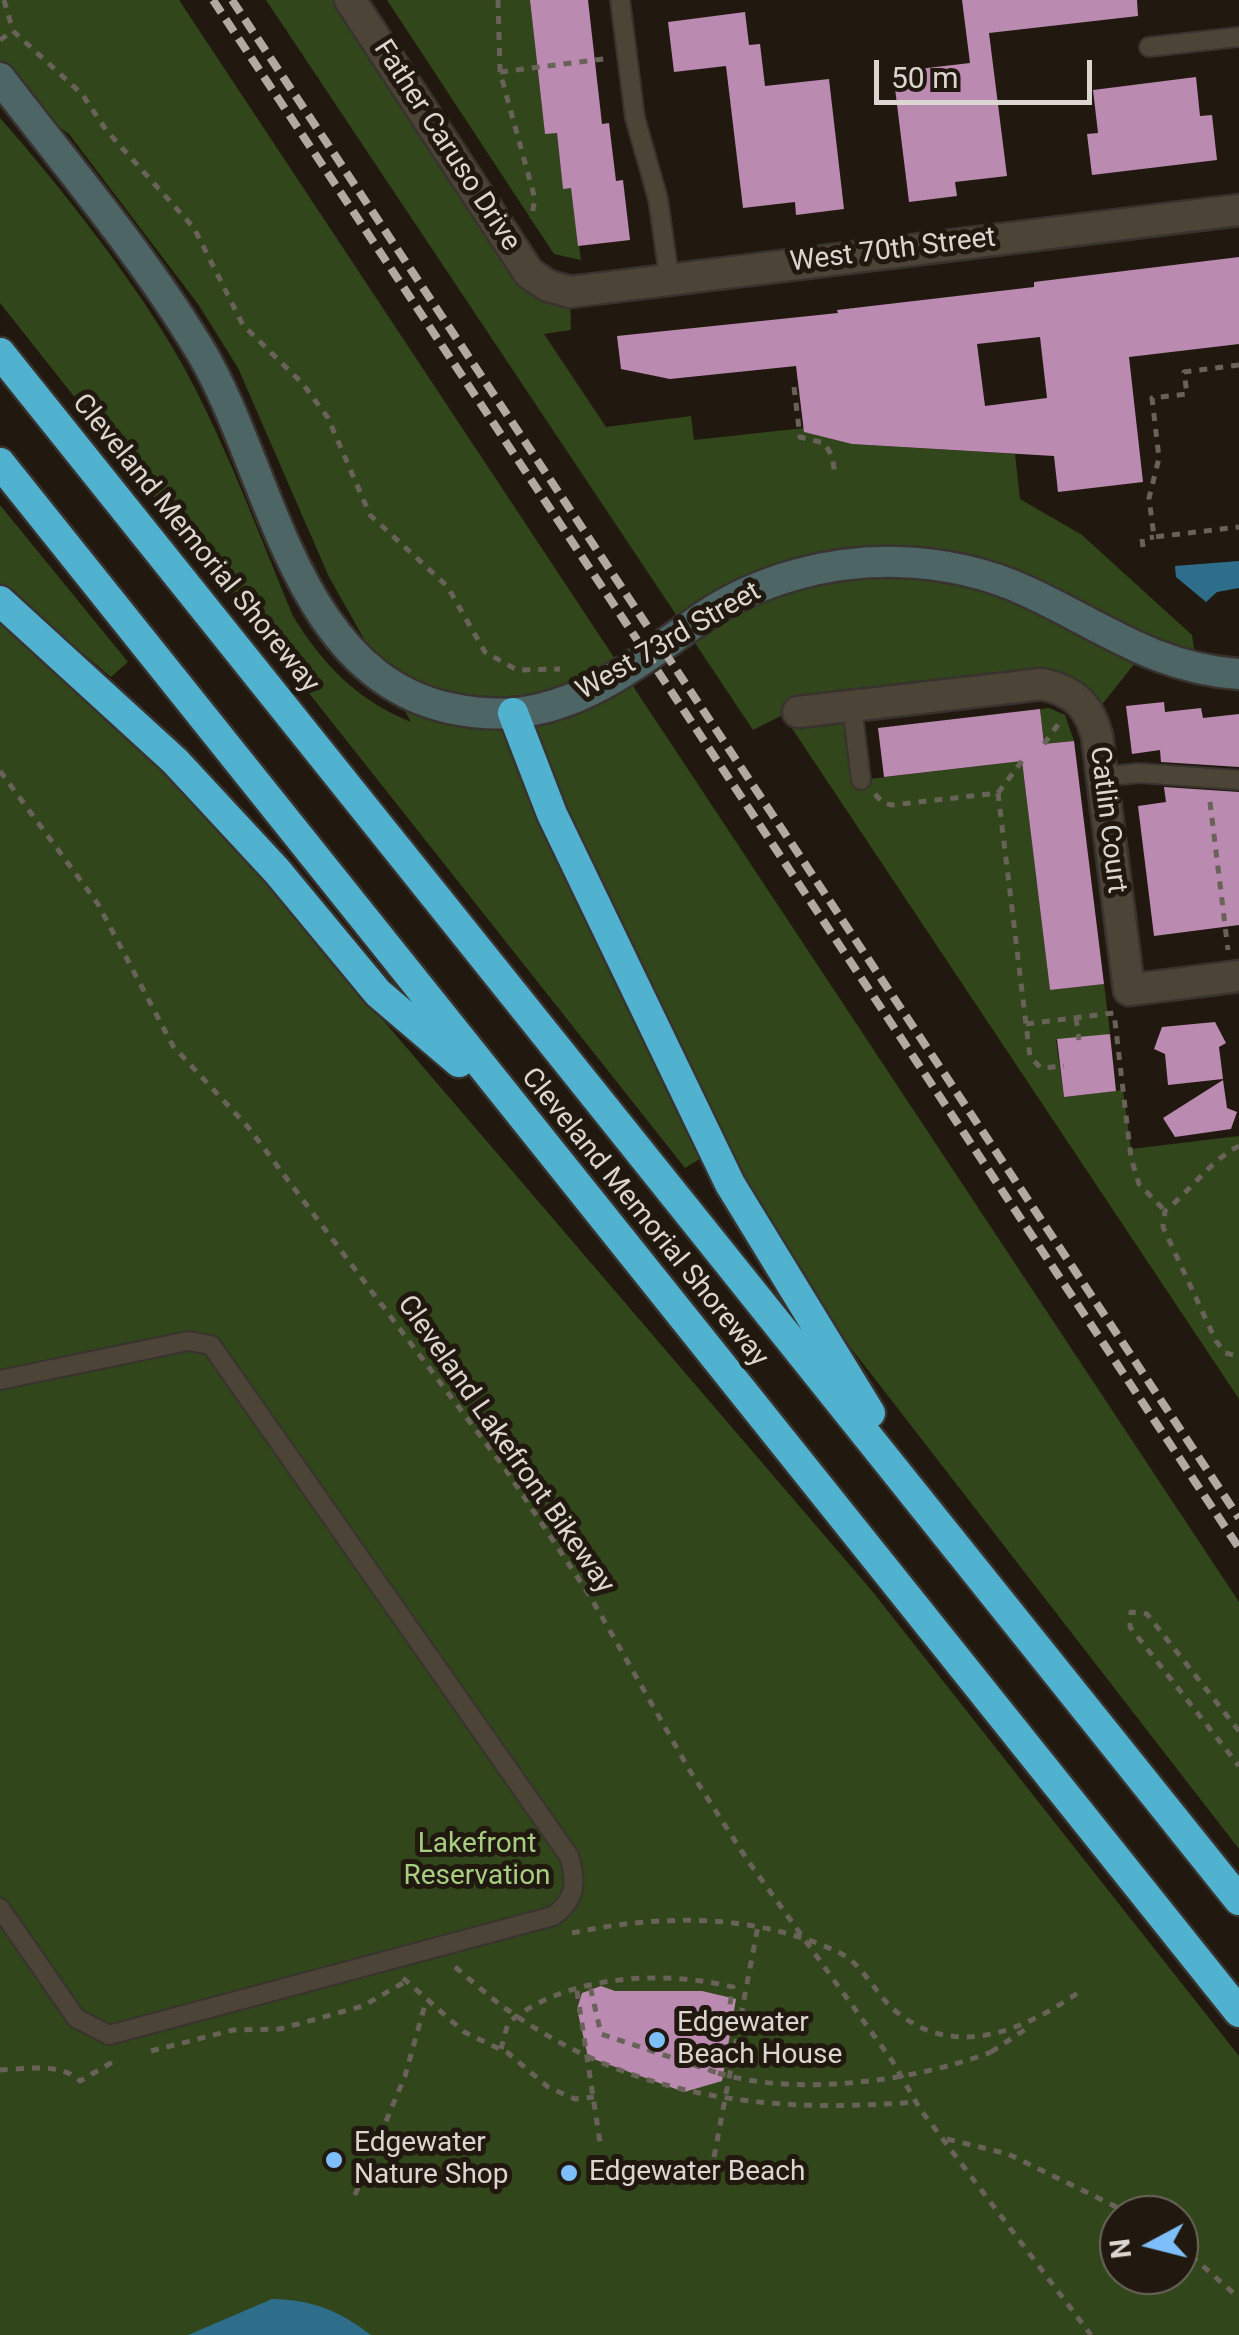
<!DOCTYPE html>
<html>
<head>
<meta charset="utf-8">
<style>
	body { margin:0 }
	#map { position:relative; width:1239px; height:2335px; overflow:hidden; background:#21190f; font-family:Roboto,sans-serif }
	canvas { display:block }
	.north { position:absolute; left:1099px; top:2195px; width:100px; height:100px; box-sizing:border-box; background:#21190f; border:2px solid #6b655c; border-radius:50%; rotate:263deg; font-size:28px; font-weight:700; line-height:40px; text-align:center; color:#dbd6cf }
	.north::after { content:''; display:block; margin:auto; width:35px; height:45px; background:#7ebef9; clip-path:polygon(50% 0,100% 100%,50% 72%,0 100%) }
	.scale { position:absolute; left:874px; top:60px; width:218px; height:45px; box-sizing:border-box; border:5px solid #dbd6cf; border-top:0; padding-left:12px; font-size:30px; line-height:35px; white-space:nowrap; color:#dbd6cf; -webkit-text-stroke:8px #21190f; paint-order:stroke }
</style>
</head>
<body>
<div id="map">
<canvas width="1239" height="2335"></canvas>
<div class="north">N</div>
<div class="scale">50 m</div>
</div>
<script>
const ctx = document.querySelector('canvas').getContext('2d');
ctx.lineJoin = 'round';
function fill(path, color) {
  ctx.fillStyle = color;
  ctx.fill(path, 'evenodd');
}
function strokePath(path, color, width, dash) {
  ctx.strokeStyle = color;
  ctx.lineWidth = width;
  ctx.lineCap = dash ? 'butt' : 'round';
  ctx.setLineDash(dash || []);
  ctx.stroke(path);
}
function write(font, color, halo, rows, align = 'center') {
  ctx.font = font + ' Roboto,sans-serif';
  ctx.lineWidth = 10;
  ctx.setLineDash([]);
  ctx.textBaseline = 'middle';
  ctx.strokeStyle = halo;
  ctx.fillStyle = color;
  for (const [text, x, y, turn = 0] of rows) {
    ctx.save();
    ctx.translate(x, y);
    ctx.rotate((+turn || 0) * Math.PI / 180);
    ctx.textAlign = isNaN(turn) ? turn : align;
    if (halo) ctx.strokeText(text, 0, 0);
    ctx.fillText(text, 0, 0);
    ctx.restore();
  }
}
const green = new Path2D(`
	M0 0H179L1239 1602V1849L703 1157 685 1168 0 303V118C60 186 138 285 182 364 226 444 258 532 293 616 323 665 357 700 411 722L329 577 238 368 198 304 69 134 0 86Z
	M266 0H350L529 272 570 292 571 330 544 334 606 427 691 416 694 440 804 428 805 432 852 444 1015 454 1020 499 1082 535 1192 635 1197 669 1143 653 1092 717 1072 695 852 706 861 780 1022 761 1050 990 1104 984 1110 1033 1098 1038 1056 1040 1064 1097 1123 1090 1131 1149 1239 1136V1399L783 715 753 730Z
	M387 0H530L545 133H557L563 188H571L581 260 554 254Z
	M0 505 128 662 111 677 0 583Z
	M0 620C95 701 181 787 263 880L872 1591 1239 2056V2335H0ZM1119 2215H1179V2275H1119Z
	M1049 708 1065 715 1074 741 1044 744 1040 709Z`);
const water = new Path2D(`
	M1239 561V588L1217 592 1206 602 1176 577 1175 566Z
	M272 2299C313 2300 338 2310 371 2335H188Z`);
const building = new Path2D(`
	M530 0H588L602 124 609 123 616 181 623 180 630 240 578 246 571 188 563 189 557 133 545 134Z
	M962 0H1137L1138 16 989 33 1007 176 955 182 957 196 909 202 893 72 970 63Z
	M745 12 749 45 760 44 765 86 829 79 844 209 796 215 795 202 743 208 726 66 674 72 668 22Z
	M1196 77 1200 116 1212 115 1217 160 1092 175 1087 134 1098 133 1093 90Z
	M1239 257V344L1129 357 1143 482 1058 492 1054 456 852 444 804 432 796 366 670 379 621 369 617 336 838 313 837 310 1034 287V282ZM1040 337 1047 398 985 406 977 344Z
	M1164 702 1165 712 1201 708 1203 718 1239 714V767L1161 762 1160 750 1132 754 1126 706Z
	M1040 709 1044 744 1074 741 1104 984 1050 990 1022 761 884 777 878 728Z
	M1164 787 1239 792V925L1154 936 1138 806 1166 802Z
	M1215 1022 1226 1043 1219 1047 1223 1079 1168 1085 1165 1054 1154 1049 1162 1027Z
	M1110 1034 1116 1091 1064 1097 1057 1039Z
	M1223 1080 1227 1108 1237 1112 1231 1129 1175 1137 1163 1118Z
	M601 1986 615 1991H702L736 1999 722 2081 684 2092 588 2057 577 2009 582 1993Z`);
const path = new Path2D(`
	M4 0 13 31
	M498 0 500 72 535 199 531 219
	M13 31 82 94 106 130 194 228 243 325 303 384 328 418 370 515 447 586 485 652 517 670 560 669
	M0 40 13 31
	M500 72 604 59
	M1239 365 1184 372 1187 394 1152 398 1159 458 1149 498 1154 537 1239 527
	M794 387 800 437 824 443 832 456 835 474
	M1143 547 1142 539 1154 537
	M1044 744 1060 722
	M0 771 98 904 173 1046 248 1127 506 1470 590 1596 690 1771 748 1861 893 2062 920 2109 1091 2335
	M998 793 1022 761
	M875 794 883 803 892 805 998 793 1030 1057 1041 1068 1064 1066
	M1210 802 1228 950
	M1076 1018 1079 1040
	M1026 1024 1114 1013 1131 1158 1139 1184 1165 1211
	M1239 1146C1214 1157 1188 1193 1165 1211L1163 1227 1216 1341 1225 1353 1239 1356
	M1239 1731 1147 1614 1131 1612 1130 1627 1239 1766
	M572 1933C661 1914 756 1913 840 1953 862 1964 874 1991 892 2008 952 2062 1023 2031 1079 1992
	M455 1967C471 1980 486 1994 502 2006 629 2098 764 2114 916 2102
	M403 1978 464 2032 508 2053 548 2087 575 2099 594 2097
	M577 1991 601 2149
	M501 2049 508 2023C567 1974 663 1970 733 1987L718 2073 601 2034 590 1986
	M151 2051 233 2030 280 2029 363 2006 403 1983
	M991 2052 1026 2029
	M0 2070C26 2069 61 2062 80 2081L116 2060
	M947 2139 1008 2154 1133 2215
	M714 2157 758 1926
	M355 2195 405 2076 426 2001
	M1179 2245 1239 2298`);
const lane = new Path2D(`
	M620 0 635 118 658 199 669 277
	M1149 47 1239 37
	M852 706 861 780
	M1102 777 1139 773 1239 780
	M0 1380 188 1341 211 1345 569 1856C577 1882 576 1900 553 1916L109 2035 76 2018 0 1908`);
const street = new Path2D(`
	M350 0 529 273 548 286 570 292 1239 210
	M798 712 1042 684C1074 691 1089 705 1097 736L1129 990 1239 976`);
const secondary = new Path2D(`
	M0 78C68 167 142 254 200 350 271 468 292 673 449 708 477 714 510 716 539 709 601 695 651 653 703 617 759 579 831 560 898 562 941 563 988 573 1026 591 1101 625 1153 668 1239 674`);
const highway = new Path2D(`
	M0 353 1239 1900
	M0 463 1239 2012
	M0 601 175 761 277 871 378 993 459 1062
	M513 713 552 814 730 1184 870 1413`);
const rail = new Path2D(`
	M213 0 1239 1548
	M232 0 1239 1518`);
const pathBridge = new Path2D(`
	M718 2073C796 2097 916 2081 991 2052`);
const markers = [
	[657,2040,10,"#7ebef9"],
	[334,2160,10,"#7ebef9"],
	[569,2173,10,"#7ebef9"]
];
const streetNames = [
	["Father Caruso Drive",446,146,57],
	["West 70th Street",893,251,-7],
	["Cleveland Memorial Shoreway",195,544,51],
	["West 73rd Street",669,642,-30],
	["Catlin Court",1107,820,83],
	["Cleveland Memorial Shoreway",644,1218,51],
	["Cleveland Lakefront Bikeway",505,1445,55]
];
const parkNames = [
	["Lakefront",477,1845],
	["Reservation",477,1877]
];
const poiNames = [
	["Edgewater",677,2024],
	["Beach House",677,2056],
	["Edgewater",354,2144],
	["Nature Shop",354,2176],
	["Edgewater Beach",589,2173]
];
fill(green, '#31461a');
fill(water, '#2e6e8a');
fill(building, '#bb8ab0');
strokePath(lane, '#38332e', 22);
strokePath(street, '#38332e', 35);
strokePath(secondary, '#38332e', 35);
strokePath(highway, '#38332e', 35);
strokePath(path, '#696259', 5, [8, 8]);
strokePath(lane, '#4d4438', 18);
strokePath(street, '#4d4438', 30);
strokePath(secondary, '#4e6566', 30);
strokePath(highway, '#51b2d0', 30);
strokePath(rail, '#b0aaa2', 8, [15, 8]);
strokePath(pathBridge, '#696259', 5, [8, 8]);
for (const [x, y, r, color] of markers) {
  const dot = new Path2D();
  dot.arc(x, y, r, 0, 2 * Math.PI);
  ctx.fillStyle = color;
  ctx.fill(dot);
  strokePath(dot, '#21190f', 4);
}
write('28px', '#dbd6cf', '#21190f', streetNames);
write('28px', '#a7cd82', '#21190f', parkNames);
write('28px', '#dbd6cf', '#21190f', poiNames, 'left');
</script>
</body>
</html>
